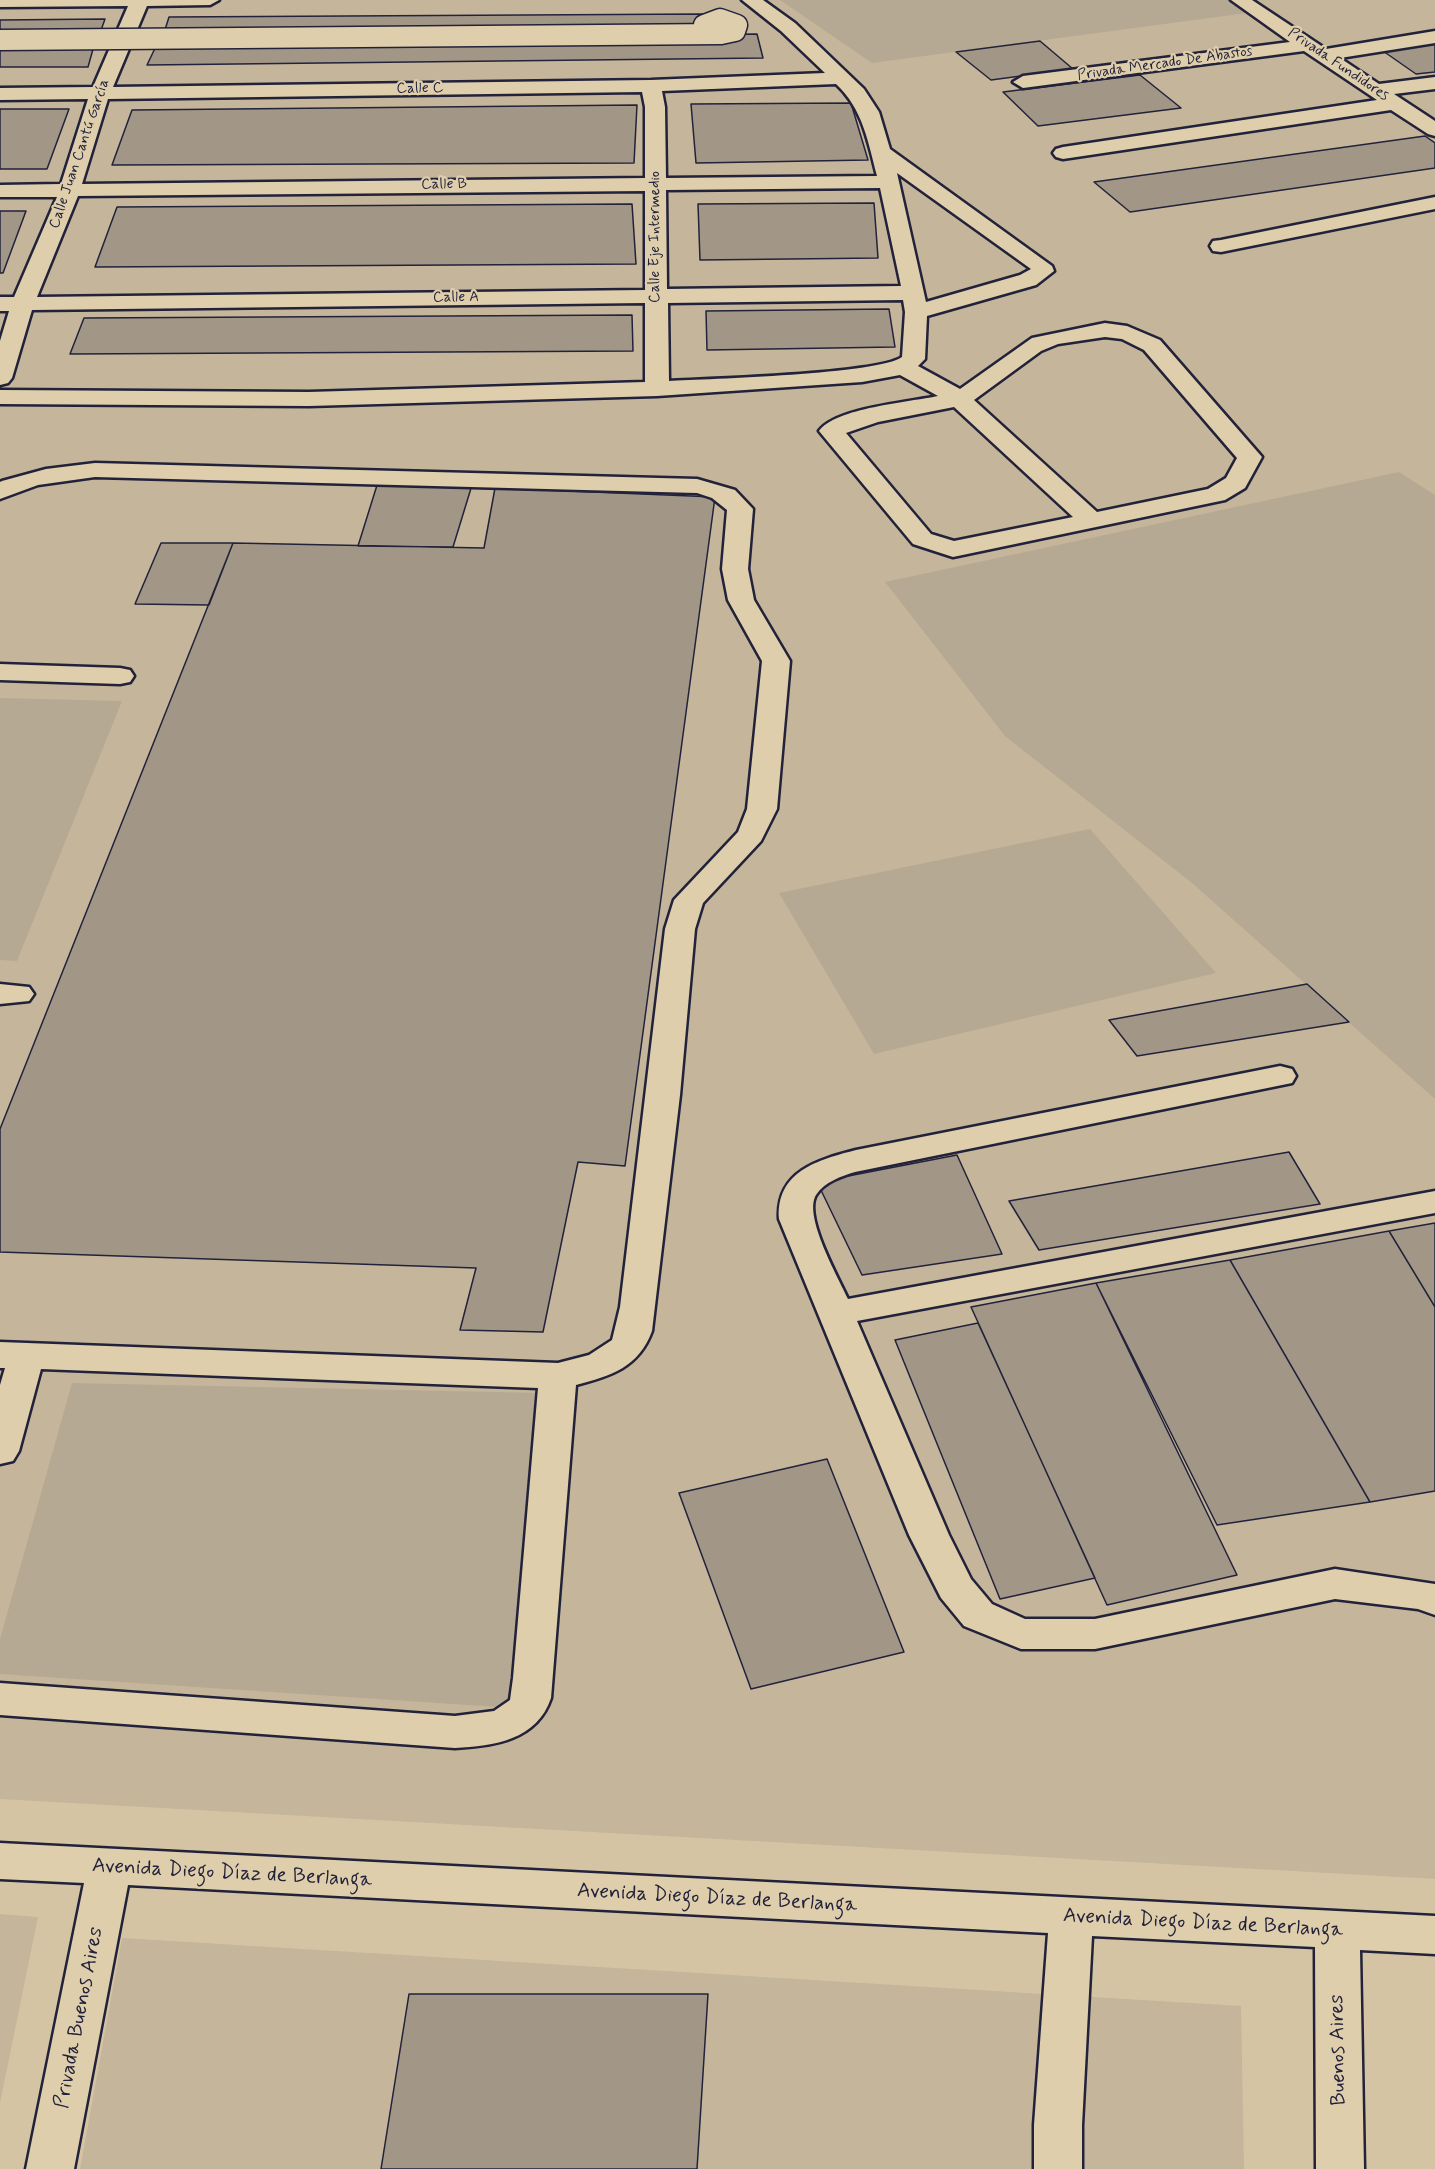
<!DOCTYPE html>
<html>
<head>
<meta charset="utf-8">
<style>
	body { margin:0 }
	canvas { display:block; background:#d4c4a4 }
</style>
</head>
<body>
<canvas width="1435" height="2169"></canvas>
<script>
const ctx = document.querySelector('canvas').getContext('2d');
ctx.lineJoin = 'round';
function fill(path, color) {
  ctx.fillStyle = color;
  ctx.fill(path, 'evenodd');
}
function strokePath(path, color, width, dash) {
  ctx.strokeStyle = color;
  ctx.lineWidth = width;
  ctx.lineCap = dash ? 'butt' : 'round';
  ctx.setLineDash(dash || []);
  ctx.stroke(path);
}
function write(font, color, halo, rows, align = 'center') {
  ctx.font = font + ' Mynerve,sans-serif';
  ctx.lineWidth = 4.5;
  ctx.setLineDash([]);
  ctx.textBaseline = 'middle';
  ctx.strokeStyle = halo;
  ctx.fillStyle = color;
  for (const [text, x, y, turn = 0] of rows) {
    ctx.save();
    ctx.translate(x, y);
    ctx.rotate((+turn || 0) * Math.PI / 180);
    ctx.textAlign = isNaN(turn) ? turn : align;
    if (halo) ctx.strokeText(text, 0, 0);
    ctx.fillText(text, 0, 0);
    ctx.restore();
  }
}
const built = new Path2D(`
	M0 0H1435V1879L0 1799Z
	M0 1914 38 1917 0 2103Z
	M122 1938 1241 2006 1244 2169H80Z`);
const green = new Path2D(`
	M780 0H1228L1247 13 872 63Z
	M1399 472 1435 495V1099L1192 883 1005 736 885 582Z
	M0 698 122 701 17 961 0 960Z
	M1090 829 1216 973 874 1054 779 893Z
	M72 1383 543 1393 513 1708 0 1674V1639Z`);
const building = new Path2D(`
	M703 14 705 28 164 33 169 17Z
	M105 19 100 33 0 34V20Z
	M757 34 763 58 147 65 158 42Z
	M1040 41 1073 69 991 80 956 52Z
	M95 42 88 67H0V43Z
	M1435 44V72L1416 74 1383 51Z
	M1140 75 1181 108 1038 126 1003 92Z
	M851 103 868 160 696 163 691 104Z
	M637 105 634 163 112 165 132 110Z
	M0 109H69L47 169H0Z
	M1425 136 1435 143V168L1130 212 1094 182Z
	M874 203 878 258 700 260 698 204Z
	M632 204 636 264 95 267 117 207Z
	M0 211H26L3 273H0Z
	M889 309 895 347 707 350 706 311Z
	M632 315 633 351 70 354 84 318Z
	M378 482 472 485 453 547 358 546Z
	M495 488 715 497 625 1166 578 1162 543 1332 460 1330 476 1268 0 1252V1129L233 543 484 548Z
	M161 543H233L209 605 135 604Z
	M1307 984 1349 1022 1137 1056 1109 1020Z
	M1289 1152 1320 1204 1039 1250 1009 1201Z
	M957 1155 1002 1254 862 1275 817 1182Z
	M1435 1223V1307L1389 1231Z
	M1389 1231 1435 1307V1491L1370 1502 1230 1260Z
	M1230 1260 1370 1502 1217 1525 1096 1283Z
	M1096 1283 1237 1575 1107 1605 971 1307Z
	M978 1323 1095 1578 1000 1599 895 1340Z
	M827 1459 904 1652 751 1689 679 1493Z
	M409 1994H708L697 2169H381Z`);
const minor = new Path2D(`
	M0 0H219L210 5 147 6 113 87 651 80 825 73 781 31 742 0H763L795 23 864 89 879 112 890 149 1052 266 1054 271 1036 285 927 316 925 359 918 366 960 389 1032 338 1105 323 1127 326 1160 340 1262 457 1245 488 1225 500 953 557 913 544 819 431C835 408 910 402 938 396L900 375 862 382 657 396 309 406 0 404V390L309 392 645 382V303L32 310 12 378 8 383 0 385V341L9 311H0V297H14L57 197H0V185L61 184 88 99 0 100V88L93 87 128 6 0 7ZM836 84C863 109 868 142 877 176L666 178 665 107 662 91ZM642 92 645 107V178L82 184 108 99ZM897 173 1031 269 1020 275 926 302ZM880 188 901 286 667 289 666 190ZM645 191V290L37 297 78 196ZM903 300 905 312 902 357C880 374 707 379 669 381L668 303ZM1105 337 1122 339 1144 350 1237 458 1226 478 1208 489 1097 512 974 400 1041 351 1058 344ZM954 407 1073 517 954 541 931 534 846 433 878 422Z
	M1231 0H1252L1326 49 1435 31V43L1340 58 1379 84 1435 77V89L1394 94 1435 121V136L1428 134 1391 110 1063 159 1056 157 1053 153 1056 149 1063 147 1377 100 1304 51 1023 88 1013 82 1023 76 1290 42Z
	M1435 197V209L1221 252 1213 251 1210 246 1213 241 1221 240Z
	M95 463 697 479 735 490 753 509 748 569 754 600 790 661 777 809 761 841 703 903 695 929 680 1095 652 1331C639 1367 611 1376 576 1385L551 1698C537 1740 494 1746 455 1748L0 1715V1683L455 1716 494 1711 510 1700 513 1678 538 1388 41 1369 19 1451 13 1461 0 1464V1385L5 1368H0V1342L558 1363 589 1355 612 1340 620 1307 665 929 674 900 738 832 747 809 762 661 728 600 722 569 727 510 712 498 697 493 95 477 38 485 0 499V482L2 481 46 469Z
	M0 664 120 668 130 670 134 676 130 682 120 684 0 680Z
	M0 984 29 987 34 994 29 1001 0 1004Z
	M1280 1066 1292 1069 1296 1076 1292 1083 855 1172C842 1176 824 1182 816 1195 803 1216 838 1277 848 1299L1435 1191V1213L857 1321 949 1535 971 1579 992 1604 1025 1619H1095L1335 1569 1435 1584V1615L1418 1609 1335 1599 1095 1649H1021L964 1626 941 1598 909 1535 779 1219C776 1171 818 1160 856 1150Z
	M0 1843 1435 1916V1954L1360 1950 1364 2169H1316L1315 1947 1092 1936 1082 2125V2169H1034V2125L1048 1933 128 1885 74 2169H26L84 1883 0 1879Z`);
const minorBridge = new Path2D(`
	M0 40 721 34 735 31 737 25 720 19 704 25 719 29`);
const farStreetnames = [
	["Privada Mercado De Abastos",1165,64,-8],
	["Privada Fundidores",1338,65,34],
	["Calle C",420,89,-1],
	["Calle Juan Cantú García",80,154,-71],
	["Calle B",444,185,-1],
	["Calle Eje Intermedio",656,237,-90],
	["Calle A",456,298,-1]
];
const nearStreetnames = [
	["Avenida Diego Díaz de Berlanga",232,1874,3],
	["Avenida Diego Díaz de Berlanga",717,1899,3],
	["Avenida Diego Díaz de Berlanga",1203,1924,3],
	["Privada Buenos Aires",80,2018,-79],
	["Buenos Aires",1339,2050,-91]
];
fill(built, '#c5b69b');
fill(green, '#b6a993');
fill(building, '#a29787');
strokePath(building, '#22223b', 1.5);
strokePath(minor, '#22223b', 5);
fill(minor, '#dfceab');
strokePath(minorBridge, '#22223b', 23, []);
strokePath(minorBridge, '#dfceab', 20);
write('15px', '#22223b', '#dfceab', farStreetnames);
write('21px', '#22223b', '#dfceab', nearStreetnames);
</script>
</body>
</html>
